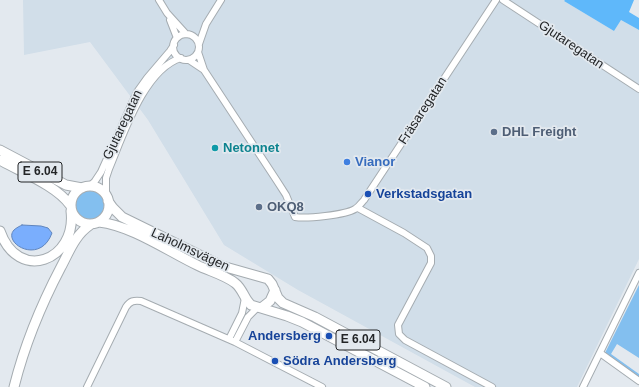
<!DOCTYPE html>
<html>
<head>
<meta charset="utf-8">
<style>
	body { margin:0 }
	canvas { display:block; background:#e3e9ef }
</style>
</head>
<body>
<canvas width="639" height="387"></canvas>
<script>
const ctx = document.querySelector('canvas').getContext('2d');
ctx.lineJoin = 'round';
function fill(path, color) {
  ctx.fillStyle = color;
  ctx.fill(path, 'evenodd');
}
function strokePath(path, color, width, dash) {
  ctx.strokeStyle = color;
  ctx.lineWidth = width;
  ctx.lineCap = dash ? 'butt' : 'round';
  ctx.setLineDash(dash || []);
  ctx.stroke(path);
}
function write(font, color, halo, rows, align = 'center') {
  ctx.font = font + ' Arial,sans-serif';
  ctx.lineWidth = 3.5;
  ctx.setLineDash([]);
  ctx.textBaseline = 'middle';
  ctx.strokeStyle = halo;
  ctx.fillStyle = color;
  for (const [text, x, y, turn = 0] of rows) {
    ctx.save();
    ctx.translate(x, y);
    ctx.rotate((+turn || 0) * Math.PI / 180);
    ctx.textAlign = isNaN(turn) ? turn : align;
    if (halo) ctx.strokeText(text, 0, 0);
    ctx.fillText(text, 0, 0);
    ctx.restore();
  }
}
const built = new Path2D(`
	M23 0H565L564 1 614 31 621 20 639 30V259L577 387H475L298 290 224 245 148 120 90 42 24 55Z`);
const green = new Path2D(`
	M76 205a14 14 0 1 1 28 0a14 14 0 1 1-28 0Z
	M639 285V358L617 344 611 354 639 374V377L605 353Z`);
const forest = new Path2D(`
	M565 0H634L629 12 639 18V30L621 20 614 31 564 1Z`);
const water = new Path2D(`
	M22 225 41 226 48 228 52 233C40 266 2 243 14 230 16 228 20 226 22 225Z`);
const minor = new Path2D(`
	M159 0 167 13 186 34
	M503 0 639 89
	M170 20 177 38
	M173 47a13 13 0 1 1 26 0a13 13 0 1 1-26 0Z
	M199 44 206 24 221 0
	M198 52 204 70 277 181 286 195 295 217C306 219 345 215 355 209 359 207 361 203 364 200L496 0
	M189 60 204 70
	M90 186 95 181 101 172 137 92 147 78 170 51 174 45
	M106 195V178L109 169C123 136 144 69 181 58
	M358 208 404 233 427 248 431 256V263L398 325 399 334 405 340 492 387
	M229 339 242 313 245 298
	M235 342 248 317 257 308
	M600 353 639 381
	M87 387 126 307C130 301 134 300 141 301L235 342 322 387
	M583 387 639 273`);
const highway = new Path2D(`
	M0 150 66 185 82 188
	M0 160C21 172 57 186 70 205
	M71 205a19 19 0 1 1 38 0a19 19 0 1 1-38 0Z
	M108 201 113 208 122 217 222 266 268 279 272 284 278 298 283 303 315 317 446 387
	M99 222C132 226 166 250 197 265 209 271 225 275 235 283 243 289 244 299 251 305L287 316 302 322 425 387
	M0 231C18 283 77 261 71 211
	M261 308 270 301 275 290
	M14 387C25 343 40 307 61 267 69 252 75 235 90 225`);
const markers = [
	[494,132,4,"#5c6f8a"],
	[215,148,4,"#0f9aa8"],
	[347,162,4,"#3f7fe0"],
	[368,194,4,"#1a4fb4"],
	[259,207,4,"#5c6f8a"],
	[329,336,4,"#1a4fb4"],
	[275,361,4,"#1a4fb4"]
];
const shields = [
	[40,172,44],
	[358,340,44]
];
const shieldNames = [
	["E 6.04",40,172],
	["E 6.04",358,340]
];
const streetNames = [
	["Gjutaregatan",571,45,34],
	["Fräsaregatan",423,111,-57],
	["Gjutaregatan",123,125,-65],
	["Laholmsvägen",190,250,25]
];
const serviceNames = [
	["DHL Freight",502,132],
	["OKQ8",267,207]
];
const cultureNames = [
	["Netonnet",223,148]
];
const shopNames = [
	["Vianor",355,162]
];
const transitNames = [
	["Verkstadsgatan",376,194],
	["Andersberg",321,336,"right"],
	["Södra Andersberg",283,361]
];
fill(built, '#d1dee9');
fill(green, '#83bfef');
fill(forest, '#5fb8fa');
fill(water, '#7aaefd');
strokePath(water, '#6085bd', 1);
strokePath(minor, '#a5acb1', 8);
strokePath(highway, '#a5acb1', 11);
strokePath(minor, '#fff', 6);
strokePath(highway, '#fff', 9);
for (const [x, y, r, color] of markers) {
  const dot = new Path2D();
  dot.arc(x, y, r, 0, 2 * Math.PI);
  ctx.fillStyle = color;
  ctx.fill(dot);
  strokePath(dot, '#e3e9ef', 1.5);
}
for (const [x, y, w] of shields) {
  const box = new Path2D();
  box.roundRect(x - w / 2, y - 10, w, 20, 3);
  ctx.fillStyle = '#e3e9ef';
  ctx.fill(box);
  strokePath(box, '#232527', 1);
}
write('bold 12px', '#232527', null, shieldNames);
write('13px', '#232527', '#e3e9ef', streetNames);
write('bold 13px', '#4e5e75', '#e3e9ef', serviceNames, 'left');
write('bold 13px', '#0d838f', '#e3e9ef', cultureNames, 'left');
write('bold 13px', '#366cbe', '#e3e9ef', shopNames, 'left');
write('bold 13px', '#164399', '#e3e9ef', transitNames, 'left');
</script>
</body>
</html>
